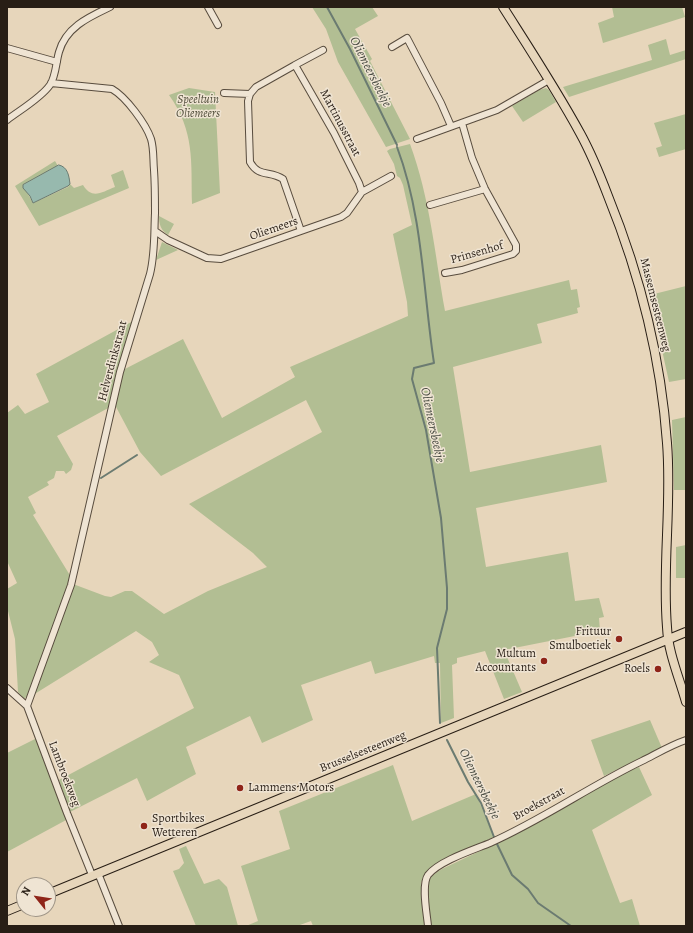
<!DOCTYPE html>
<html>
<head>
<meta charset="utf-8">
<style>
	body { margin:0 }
	#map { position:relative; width:693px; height:933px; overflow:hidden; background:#e7d6bb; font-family:Alegreya,serif }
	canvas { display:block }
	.frame { position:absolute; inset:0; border:8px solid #281e15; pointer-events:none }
	.north { position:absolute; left:16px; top:877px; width:40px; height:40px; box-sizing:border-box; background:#efe4d3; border:1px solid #9f9587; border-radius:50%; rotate:300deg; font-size:11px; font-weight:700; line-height:16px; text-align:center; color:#281e15 }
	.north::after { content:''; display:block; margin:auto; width:14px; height:18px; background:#8f2418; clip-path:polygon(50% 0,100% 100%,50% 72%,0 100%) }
</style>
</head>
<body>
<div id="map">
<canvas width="693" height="933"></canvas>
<div class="frame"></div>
<div class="north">N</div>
</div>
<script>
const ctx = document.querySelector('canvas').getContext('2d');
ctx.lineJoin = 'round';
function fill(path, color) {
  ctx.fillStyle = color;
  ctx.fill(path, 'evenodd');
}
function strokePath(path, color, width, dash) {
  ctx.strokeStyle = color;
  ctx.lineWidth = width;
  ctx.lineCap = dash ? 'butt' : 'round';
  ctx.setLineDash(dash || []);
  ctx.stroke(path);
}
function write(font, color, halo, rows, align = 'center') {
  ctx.font = font + ' Alegreya,serif';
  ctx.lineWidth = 3;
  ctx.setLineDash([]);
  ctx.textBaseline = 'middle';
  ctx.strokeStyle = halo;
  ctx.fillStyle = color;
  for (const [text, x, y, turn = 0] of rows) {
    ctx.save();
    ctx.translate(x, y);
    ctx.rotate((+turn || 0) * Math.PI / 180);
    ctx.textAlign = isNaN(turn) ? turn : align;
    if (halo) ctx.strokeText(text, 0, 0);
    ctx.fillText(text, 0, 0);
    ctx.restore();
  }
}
const green = new Path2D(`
	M312 7H372L378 16 355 29 372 59 370 61 410 139 386 147 338 62 326 29Z
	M612 7H682L685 17 603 43 598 23 614 17Z
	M666 39 670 55 686 50V59L569 97 563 87 652 60 648 45Z
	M189 88 215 92 220 193 192 204C191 161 195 132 169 95Z
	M546 88 549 90 556 102 523 122 512 106 539 90Z
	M686 114V149L659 157 656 148 662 146 654 123Z
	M410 144C430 198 435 255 445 311L569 280 571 290 577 289 580 307 577 308 578 313 537 324 542 343 453 367 470 472 601 445 607 482 476 508 486 567 568 552 575 601 599 598 604 617 599 618 600 631 504 650 522 692 504 699 485 651 457 658V663L452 665 454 718 441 723 440 663H435L434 656 375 674 371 661 301 685 313 720 262 743 250 716 186 747 196 774 147 801 137 778 70 812 59 780 194 708 179 675 149 662 159 655 152 642 136 631 33 695 73 584 105 596 111 597 125 591H132L164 614 208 591 267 567 253 553 189 504 322 432 306 400 161 476 140 452 115 405 123 370 183 339 222 418 295 377 290 367 408 316 407 302 393 234 412 225 403 185 400 178 397 176 394 164 387 151 390 149Z
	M55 161 58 166 23 185 33 203 68 187 70 184 74 188 83 185C92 200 102 192 115 187L111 175 123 170 129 188 39 226 15 186Z
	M159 216 174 224 168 235C161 230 159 225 159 216Z
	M162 242 178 250 156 260Z
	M686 286V379L669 382 650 295Z
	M133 321 110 407 57 436 73 464 71 470 66 474 64 471H56L54 478 47 482 49 485 28 497 36 513 33 515 71 577 28 695 24 699 18 692 15 639 7 607V589L17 583 7 561V413L18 405 25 414 49 402 36 374Z
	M686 417V490H674L672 420Z
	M686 545V578H676V547Z
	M650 720 662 748 604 776 591 740Z
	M37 738 68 819 7 852V753Z
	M393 765 412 821 476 794 494 837 434 866 424 875 421 883 425 926H313L311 921 297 926H246L258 921 241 866 290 849 279 811Z
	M639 767 652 795 592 830 620 903 632 899 640 926H431C430 914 424 890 430 879 432 875 437 872 442 869L503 840 624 773Z
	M186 846 204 884 219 879 227 887 238 926H196L173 871 179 869 184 863 179 849Z`);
const water = new Path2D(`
	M59 165C68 167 69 176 70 184L68 186 33 203 30 196 23 188V185Z`);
const stream = new Path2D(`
	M327 7 350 49 397 145
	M397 147C423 216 423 291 434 363L414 368 412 379 426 430 441 518 447 588V609L437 648 440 723
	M101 478 137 455
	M447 740 468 782 481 803 494 837
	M497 844 512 875 528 889 538 903 571 926`);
const minor = new Path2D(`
	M208 7 218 25
	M392 47 407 38 441 103 451 126
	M7 48 57 62
	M295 65 323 50
	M224 93 250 94
	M7 120C20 110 41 98 50 85 56 76 56 62 59 52 66 27 89 17 110 7
	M417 139 497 110 549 80
	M430 205 485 189
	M155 231 168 240 207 258 221 259 341 217 347 213 362 192 391 176
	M301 231 283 179C270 170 259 178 250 162L248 101 250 94 256 87 295 65 334 133 359 183 362 192
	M445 273 462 270 513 254 516 251V245L485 189 472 158 462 123
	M7 688 27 706 67 813 92 875
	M27 706 71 585 120 372 150 274C155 254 154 234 155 213 155 199 155 184 154 170 153 160 154 149 151 139 146 124 126 97 112 89L51 83
	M98 873 119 926
	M428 926C427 914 421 885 428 875 439 861 473 850 490 843 542 820 590 786 642 761 656 754 671 745 686 740`);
const major = new Path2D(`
	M503 7C529 48 556 89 580 133 591 153 600 175 608 196 640 275 661 358 667 443 672 504 662 566 667 627 668 652 679 677 686 702
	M48 894 686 632
	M7 911 24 904`);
const markers = [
	[619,639,4,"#8f2418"],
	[544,661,4,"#8f2418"],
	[658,669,4,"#8f2418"],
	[240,788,4,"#8f2418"],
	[144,826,4,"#8f2418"]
];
const parkNames = [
	["Speeltuin",198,100],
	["Oliemeers",198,114]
];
const streetNames = [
	["Martinusstraat",340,123,62],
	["Oliemeers",274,229,-19],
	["Prinsenhof",477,253,-16],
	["Massemsesteenweg",655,305,76],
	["Helverdinkstraat",113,361,-75],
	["Brusselsesteenweg",363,752,-22],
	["Lambroekweg",64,774,69],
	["Broekstraat",539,804,-29]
];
const poiNames = [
	["Frituur",611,632],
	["Smulboetiek",611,646],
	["Multum",536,654],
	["Accountants",536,668],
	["Roels",650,669],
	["Lammens Motors",248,788,"left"],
	["Sportbikes",152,819,"left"],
	["Wetteren",152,833,"left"]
];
const waterNames = [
	["Oliemeersbeekje",370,72,63],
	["Oliemeersbeekje",432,425,78],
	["Oliemeersbeekje",479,784,64]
];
fill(green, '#b2be93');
fill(water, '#97b9ae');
strokePath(water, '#6b7b71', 1);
strokePath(stream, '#6b7b71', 2);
strokePath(minor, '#584c3e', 8);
strokePath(major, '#281e15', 10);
strokePath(minor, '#efe4d3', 6);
strokePath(major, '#e7d6bb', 8);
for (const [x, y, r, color] of markers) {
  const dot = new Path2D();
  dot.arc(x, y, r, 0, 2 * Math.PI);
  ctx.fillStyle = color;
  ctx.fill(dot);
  strokePath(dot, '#efe4d3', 1.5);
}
write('italic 12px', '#514e3b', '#efe4d3', parkNames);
write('12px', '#281e15', '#efe4d3', streetNames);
write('12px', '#281e15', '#efe4d3', poiNames, 'right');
write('italic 13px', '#494c43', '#efe4d3', waterNames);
</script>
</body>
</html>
